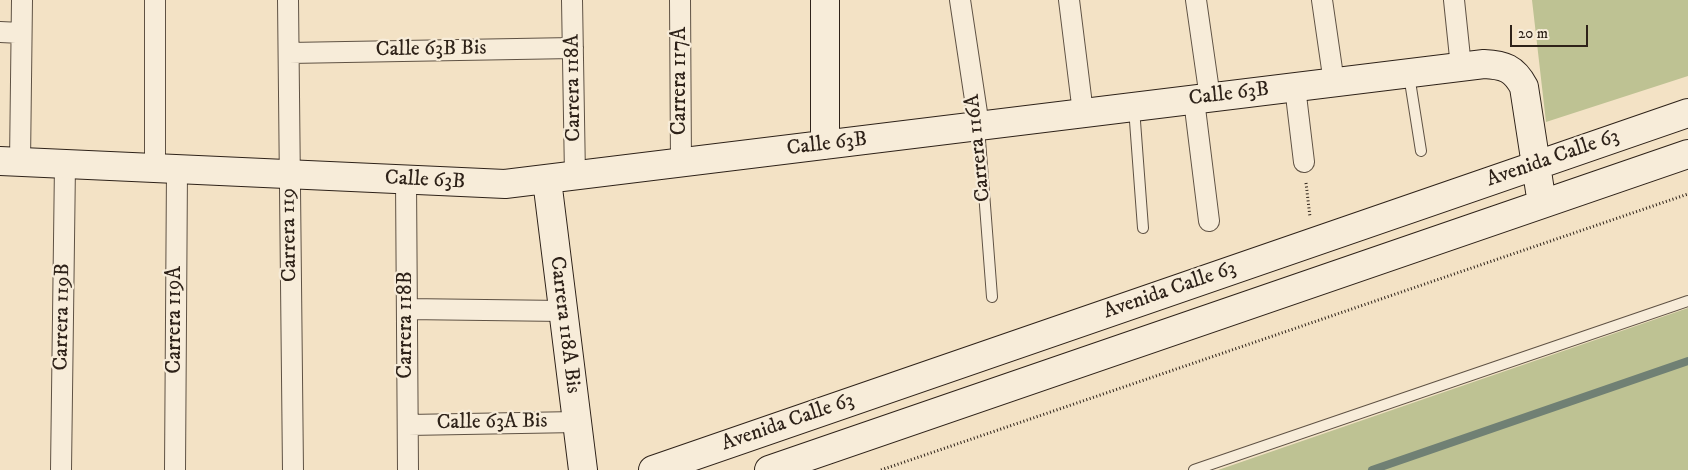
<!DOCTYPE html>
<html>
<head>
<meta charset="utf-8">
<style>
	body { margin:0 }
	#map { position:relative; width:1688px; height:470px; overflow:hidden; background:#f3e2c5; font-family:"IM FELL DW Pica",serif }
	canvas { display:block }
	.scale { position:absolute; left:1510px; top:25px; width:78px; height:22px; box-sizing:border-box; border:2px solid #2e2219; border-top:0; padding-left:6px; font-size:15px; line-height:18px; white-space:nowrap; color:#2e2219; -webkit-text-stroke:4px #f7ecd9; paint-order:stroke }
</style>
</head>
<body>
<div id="map">
<canvas width="1688" height="470"></canvas>
<div class="scale">20 m</div>
</div>
<script>
const ctx = document.querySelector('canvas').getContext('2d');
ctx.lineJoin = 'round';
function fill(path, color) {
  ctx.fillStyle = color;
  ctx.fill(path, 'evenodd');
}
function strokePath(path, color, width, dash) {
  ctx.strokeStyle = color;
  ctx.lineWidth = width;
  ctx.lineCap = dash ? 'butt' : 'round';
  ctx.setLineDash(dash || []);
  ctx.stroke(path);
}
function write(font, color, halo, rows, align = 'center') {
  ctx.font = font + ' "IM FELL DW Pica",serif';
  ctx.lineWidth = 4.5;
  ctx.setLineDash([]);
  ctx.textBaseline = 'middle';
  ctx.strokeStyle = halo;
  ctx.fillStyle = color;
  for (const [text, x, y, turn = 0] of rows) {
    ctx.save();
    ctx.translate(x, y);
    ctx.rotate((+turn || 0) * Math.PI / 180);
    ctx.textAlign = isNaN(turn) ? turn : align;
    if (halo) ctx.strokeText(text, 0, 0);
    ctx.fillText(text, 0, 0);
    ctx.restore();
  }
}
const green = new Path2D(`
	M1532 0H1688V76L1546 122Z
	M1688 308V470H1218Z`);
const stream = new Path2D(`
	M1372 470 1688 361`);
const path = new Path2D(`
	M1306 183 1310 217
	M881 470 1688 194`);
const lane = new Path2D(`
	M1409 75 1421 151
	M1134 108 1143 228
	M979 127 992 297
	M1194 470 1688 301`);
const street = new Path2D(`
	M155 0V168
	M288 0 293 470
	M572 0 575 176
	M680 0 681 163
	M960 0 979 126
	M1069 0 1083 113
	M1196 0 1210 98
	M1322 0 1334 83
	M1454 0 1461 67
	M0 32 21 33
	M289 53 573 48
	M1295 87 1304 162
	M1194 100 1209 221
	M20 162 22 0
	M406 180 408 470
	M407 309 563 311
	M408 425 577 422
	M61 470 65 164
	M175 470 177 169`);
const secondary = new Path2D(`
	M825 145V0
	M0 161 505 184 1484 64C1504 65 1514 68 1524 87L1542 204
	M547 180 583 470
	M653 470 1688 113
	M769 470 1688 154`);
const streetNames = [
	["Calle 63B Bis",431,50,-1],
	["Carrera 117A",681,81,-90],
	["Carrera 118A",574,88,-91],
	["Calle 63B",1229,95,-7],
	["Calle 63B",827,145,-7],
	["Carrera 116A",979,148,-96],
	["Avenida Calle 63",1553,159,-19],
	["Calle 63B",425,181,3],
	["Carrera 119",290,235,-91],
	["Avenida Calle 63",1170,291,-19],
	["Carrera 119B",63,317,-89],
	["Carrera 119A",176,320,-90],
	["Carrera 118B",407,325,-90],
	["Carrera 118A Bis",564,325,83],
	["Calle 63A Bis",492,423,-1],
	["Avenida Calle 63",788,423,-19]
];
fill(green, '#bec293');
strokePath(stream, '#708074', 8);
strokePath(lane, '#5f5244', 12);
strokePath(street, '#5f5244', 22);
strokePath(secondary, '#2e2219', 30);
strokePath(path, '#2e2219', 3, [1, 2.5]);
strokePath(lane, '#f7ecd9', 10);
strokePath(street, '#f7ecd9', 20);
strokePath(secondary, '#f7ecd9', 28);
write('21px', '#2e2219', '#f7ecd9', streetNames);
</script>
</body>
</html>
